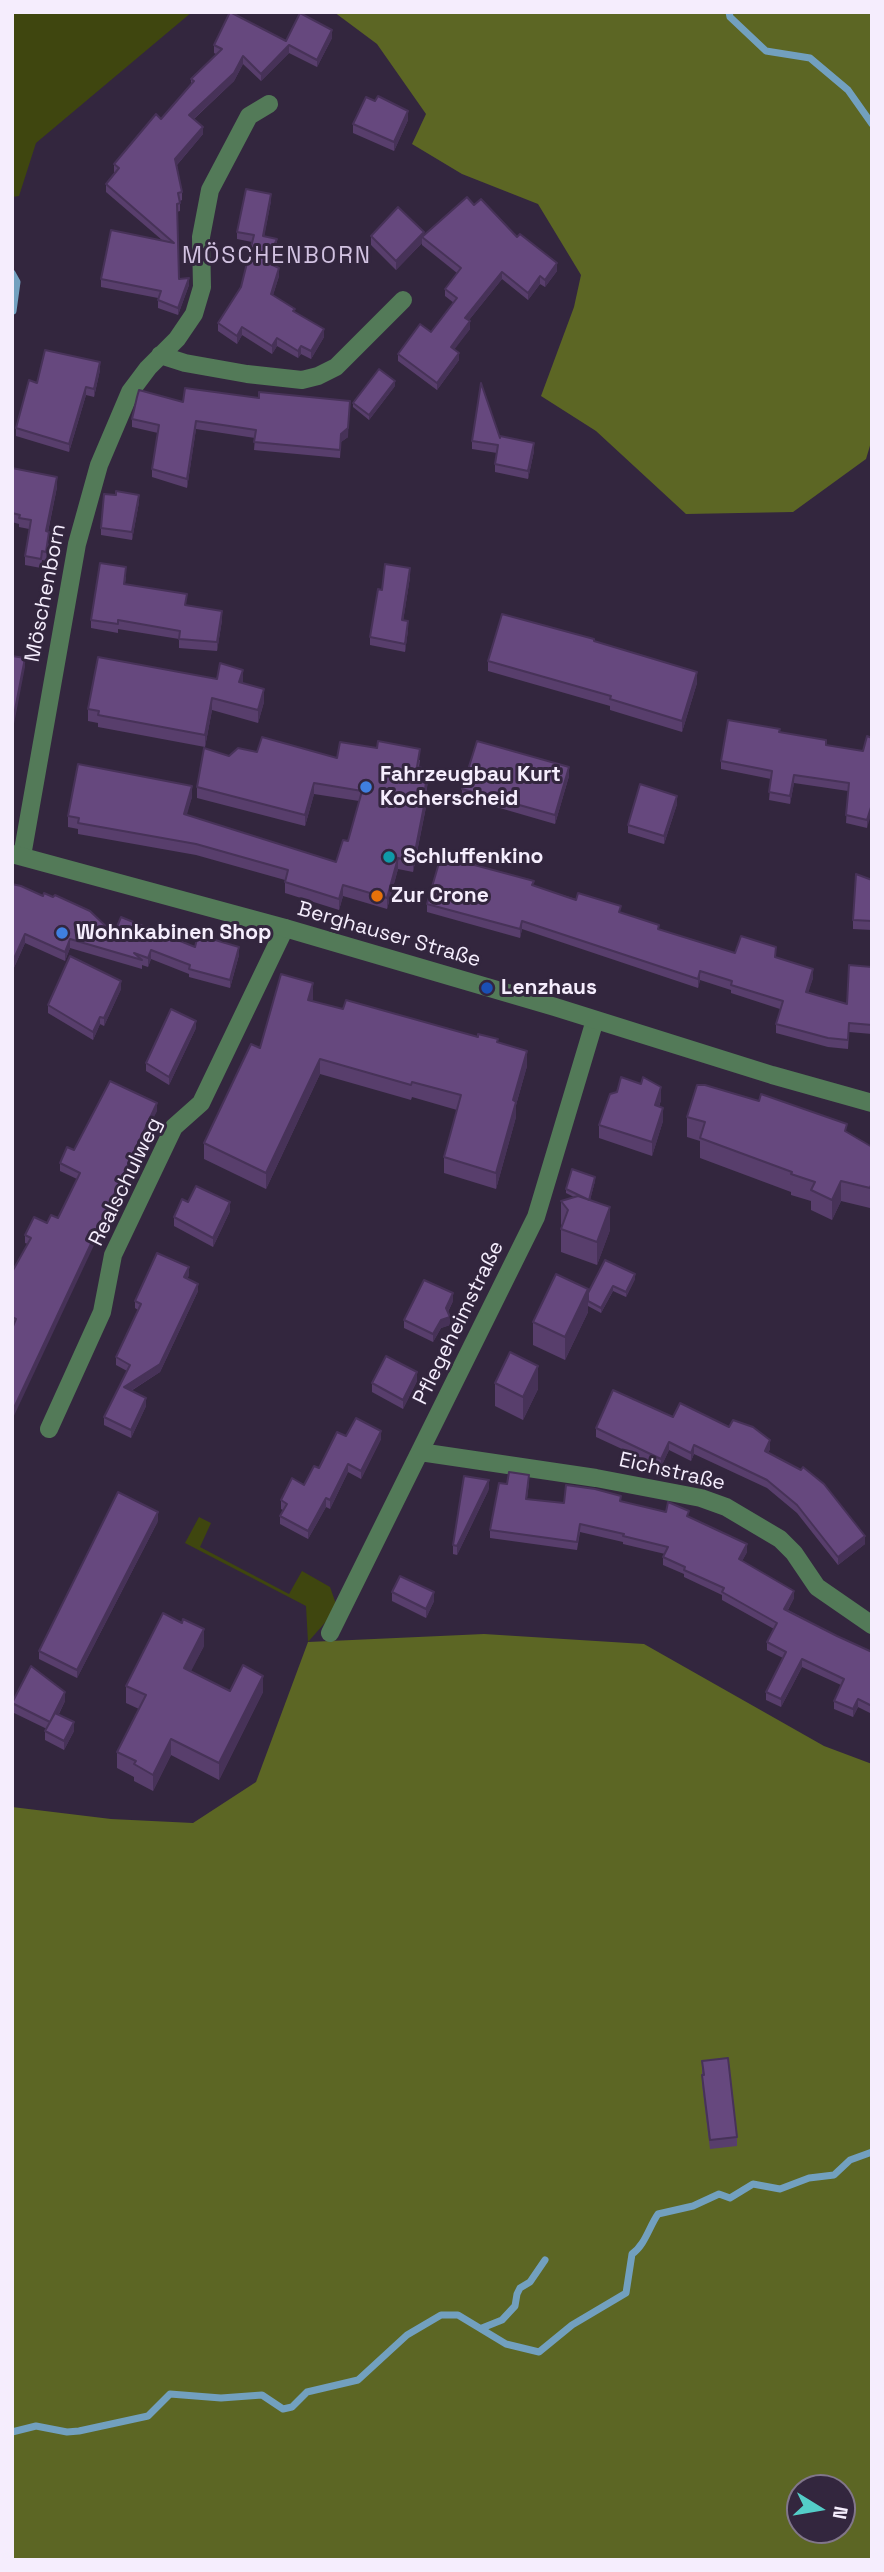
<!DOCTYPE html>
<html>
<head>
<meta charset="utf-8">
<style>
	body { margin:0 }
	#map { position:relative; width:884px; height:2572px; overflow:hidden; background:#33263e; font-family:"Space Grotesk",sans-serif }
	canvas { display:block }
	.frame { position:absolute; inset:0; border:14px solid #f5edfd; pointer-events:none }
	.north { position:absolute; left:786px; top:2474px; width:70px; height:70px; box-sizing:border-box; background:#33263e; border:2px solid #81768a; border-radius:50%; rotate:101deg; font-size:19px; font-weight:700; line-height:28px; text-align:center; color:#f5edfd }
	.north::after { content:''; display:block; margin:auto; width:24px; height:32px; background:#54cdc8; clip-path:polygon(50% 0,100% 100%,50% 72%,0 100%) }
</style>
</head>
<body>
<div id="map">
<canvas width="884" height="2572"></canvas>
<div class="frame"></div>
<div class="north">N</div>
</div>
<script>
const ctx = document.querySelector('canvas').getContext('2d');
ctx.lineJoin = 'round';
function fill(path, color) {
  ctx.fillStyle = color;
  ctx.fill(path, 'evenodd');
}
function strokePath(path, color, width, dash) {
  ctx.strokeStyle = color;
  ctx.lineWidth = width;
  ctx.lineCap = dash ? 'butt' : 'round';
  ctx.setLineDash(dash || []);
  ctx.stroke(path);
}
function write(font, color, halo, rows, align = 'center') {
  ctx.font = font + ' "Space Grotesk",sans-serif';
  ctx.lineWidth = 6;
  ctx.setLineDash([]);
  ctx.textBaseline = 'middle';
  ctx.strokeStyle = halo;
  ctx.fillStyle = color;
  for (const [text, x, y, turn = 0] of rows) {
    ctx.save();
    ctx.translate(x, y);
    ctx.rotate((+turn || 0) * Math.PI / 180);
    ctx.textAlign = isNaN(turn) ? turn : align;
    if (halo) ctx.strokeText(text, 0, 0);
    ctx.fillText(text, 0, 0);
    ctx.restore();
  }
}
const green = new Path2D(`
	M12 12H192L36 143 19 196 12 197Z
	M199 1517 211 1523 200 1547 289 1594 302 1571 330 1587 336 1604 330 1617 308 1642 306 1606 185 1543Z`);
const forest = new Path2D(`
	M334 12H872V439L866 459 793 512 686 514 596 431 541 396 574 307 581 275 538 204 462 174 412 144 426 114 377 44Z
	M484 1634 644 1644 824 1746 872 1764V2560H12V1807L111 1819 193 1823 256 1782 308 1642ZM800 2488H842V2530H800Z`);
const stream = new Path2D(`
	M729 12 730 17 766 51 810 58 848 90 872 124
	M12 273 17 282 13 311
	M482 2328 502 2320 515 2306 517 2294 520 2288 530 2282 545 2260
	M12 2432 36 2426 67 2432 79 2431 148 2416 170 2394 221 2398 262 2395 283 2409 292 2407 307 2392 358 2380 407 2335 441 2315H458L506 2344 539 2352 572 2325 626 2293 632 2254C645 2245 649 2227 658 2214L693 2206 719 2194 730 2198 753 2184 780 2189 809 2178 834 2175 850 2160 872 2152`);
const minor = new Path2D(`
	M160 355 185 363 247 374 302 380 318 376 336 367 403 300
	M22 856 77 544 99 465 130 392 148 368 177 339 194 314 202 287 201 237 210 190 249 116 269 104
	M49 1429 102 1312 113 1255 174 1127 201 1103 285 928
	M420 1452 596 1478 701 1498 726 1507 780 1539 794 1553 817 1587 872 1625
	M330 1633 536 1217 595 1020`);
const tertiary = new Path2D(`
	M12 854 285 928 555 1007 772 1075 872 1103`);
const wall = new Path2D(`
	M332 38 317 67 289 53 261 81 243 64 234 81 194 119 203 134 177 165 182 192V200L180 201V211L177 212 179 279 189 285 178 315 158 308V298L101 287V279L162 240 106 192V184L115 173 114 172V164L161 119 191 84V79L216 54 214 53V45Z
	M408 120 394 151 353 133V124Z
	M271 201 264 236 277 247 269 264 279 276 273 295 324 337 311 359 301 354 298 358 277 346 272 354 242 335 237 344 218 331V323L241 287 252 242 237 239V232Z
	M474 205 517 237 557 271 545 287 540 284 528 300 502 279 469 320 470 329 454 349 459 360 437 390 398 361V354L431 332 454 303 445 296V289L457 273 422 245V243L396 270 371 245V236H424Z
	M100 370 94 397 86 395 69 452 16 436V428L37 383Z
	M395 386 369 420 353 407V403Z
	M183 402 348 437 341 442 340 458 254 450 255 438 196 429 187 488 152 477V469L158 433 132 427V419Z
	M472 441 534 451 528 479 495 472V464L497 453 472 449Z
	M12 468 57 487 48 532 49 541 46 561 42 560 41 568 25 565V556L29 529 19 527V524L12 522Z
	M139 502 132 540 101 535V528Z
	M126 576 125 584 187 605 222 620 217 651 179 648V639L118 629V633L91 628V620Z
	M410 577 403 621 408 630 405 652 370 645V637L382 590Z
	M594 641 697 683 682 732 610 710V706L488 671V661Z
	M217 679 243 683 264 702 258 723 212 710 205 747 98 727V723L88 721V709Z
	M780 732 826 745 863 751 872 738 867 828 846 823 848 791 794 783 790 804 769 800 771 779 721 769V761Z
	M257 752 337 758 420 760 419 767 428 780 426 796V807L413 872 398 869 387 909 343 896 339 910 285 893V880L196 855 78 834V829L68 827V816L192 797 186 815 336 862 348 841 359 801 314 794 305 826 197 798V787L229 756Z
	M569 776 555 824 462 797V789Z
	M677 804 664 844 628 833V825Z
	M872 880V930L853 929V920Z
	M12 884 114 934 195 947 239 955 230 988 189 977V974L151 959 148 967 142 965V969L70 948 65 961 25 943 12 972Z
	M534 886 621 913 659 929 735 953 776 958 813 978 808 992 847 1004 872 967V1034L849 1032 848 1049 828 1047 776 1033V1024L780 1009 731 993V990L700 980 698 988 522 929 520 938 427 912V904Z
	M121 989 104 1026 100 1024 93 1040 48 1013V1005Z
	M313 999 312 1001 343 1009 498 1043 527 1066 516 1105V1117L496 1189 444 1173V1157L457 1110 412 1097 411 1100 320 1074 266 1189 204 1159V1143L260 1048Z
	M196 1028 169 1085 146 1071V1063Z
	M661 1100 659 1107 663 1121 652 1156 599 1138V1125Z
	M157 1111 14 1325 12 1324V1272L28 1244 25 1243V1235L58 1218 77 1179 60 1171V1163L74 1150Z
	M687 1117 847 1132 872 1147V1202L870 1208 841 1201 832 1220 811 1210V1201L791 1195V1192L700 1158V1141L687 1137Z
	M595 1181 590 1200 610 1230 597 1265 561 1252V1229L562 1226 561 1224V1201L574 1197 566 1193V1189Z
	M188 1202 230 1211 213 1247 174 1226V1217Z
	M189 1275 187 1279 198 1291 160 1372 131 1391 146 1406 131 1438 104 1425V1417L127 1371 116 1365V1357L138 1310 135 1308V1301Z
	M635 1279 626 1297 613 1291 601 1313 588 1306V1312L565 1360 533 1345V1322L588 1293Z
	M453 1301 448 1312 450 1325 441 1328 433 1342 404 1328V1320Z
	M417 1381 403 1409 372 1392V1383Z
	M495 1383 538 1389 523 1420 495 1406Z
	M673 1417 770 1449 768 1453 865 1544 838 1565 797 1513 767 1488 694 1454 691 1461 669 1450 661 1467 596 1437V1428Z
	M346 1436 381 1439 361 1479 348 1472 330 1509 326 1507 308 1539 280 1524V1516L283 1510 281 1509V1500L304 1485Z
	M529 1483 527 1499 564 1503 621 1501 689 1517 747 1552 742 1561 794 1598 788 1610 837 1636 872 1652V1714L858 1707 853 1717 834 1709V1701L841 1685 802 1667 781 1707 766 1700V1692L783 1658 767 1650V1642L774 1629 722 1600V1595L684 1577V1574L663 1565V1557L665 1554 623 1544V1542L580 1532 577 1550 490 1538V1530L507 1484Z
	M489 1489 457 1555 453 1554V1545Z
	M158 1521 77 1678 39 1659V1651Z
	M392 1592 434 1601 426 1618 392 1601Z
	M204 1646 190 1672 230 1691 263 1692 219 1780 171 1755 153 1791 134 1781V1777L117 1768V1752L139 1709 126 1703V1686Z
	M65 1701 59 1714 74 1731 64 1750 45 1740V1731L47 1729 12 1712V1703Z
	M702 2061 737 2137V2146L710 2149 702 2084Z`);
const shadedWall = new Path2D(`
	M332 30V38L317 67V60Z
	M289 45V53L261 81V74Z
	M243 56V64L234 81 189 123V115Z
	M408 111V120L394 151V142Z
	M203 127V134L175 167V159Z
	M271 194V201L263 244V236Z
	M424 232V239L422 237V243L396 270V261Z
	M277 239V247L266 270V262Z
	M557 263V271L545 287V280Z
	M279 268V276L271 302V294Z
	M502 272V279L465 325V318Z
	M540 276V284L528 300V293Z
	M189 278V285L178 315V308Z
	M470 321V329L451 354V347Z
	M242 327V335L237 344V336Z
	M324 329V337L311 359V351Z
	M277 338V346L272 354V346Z
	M301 346V354L298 358V351Z
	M459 353V360L437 390V383Z
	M100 362V370L94 397V389Z
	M395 381V386L369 420V415Z
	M86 387V395L69 452V444Z
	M350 401 348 437 341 442 340 458 341 434Z
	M196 421V429L187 488V479Z
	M534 443V451L528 479V471Z
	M57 477V487L46 541V531Z
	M139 495V502L132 540V532Z
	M49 532V541L46 561V552Z
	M410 568V577L402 629V620Z
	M222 611V620L217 651V642Z
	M408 621V630L405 652V644Z
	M25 658V667L13 729V720Z
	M243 670V682L239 695V682Z
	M697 672V683L682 732V721Z
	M264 689V702L258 723V710Z
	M212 698V710L205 747V735Z
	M569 767V776L555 824V815Z
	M428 769V780L424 807V796Z
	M794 775V783L790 804V796Z
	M314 783V794L305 826V815Z
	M192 786V797L184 825V814Z
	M426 796V807L413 872V862Z
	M677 796V804L664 844V836Z
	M872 804V812L867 828V820Z
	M398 858V869L387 909V898Z
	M343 885V896L339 910V899Z
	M522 921V929L520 938V929Z
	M25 934V943L12 972V963Z
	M70 939V948L65 961V952Z
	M239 947V955L230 988V980Z
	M151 950V959L148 967V958Z
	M813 969V978L806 1000V992Z
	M700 971V980L698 988V979Z
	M121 981V989L104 1026V1018Z
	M313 983V999L308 1015V1000Z
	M100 1017V1024L93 1040V1032Z
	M196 1021V1028L169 1085V1077Z
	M527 1051V1066L516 1105V1117L496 1189V1173L513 1100Z
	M320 1059V1074L266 1189V1173Z
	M661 1087V1100L655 1118V1105Z
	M157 1103V1111L12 1420V1412Z
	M663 1108V1121L652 1156V1142Z
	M595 1177V1181L588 1205V1200Z
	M841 1181V1201L832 1220V1200Z
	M872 1182V1202L870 1208V1188Z
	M230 1202V1211L213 1247V1238Z
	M610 1207V1230L597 1265V1242Z
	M189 1267V1275L184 1285V1277Z
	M635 1274V1279L626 1297V1292Z
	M198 1284V1291L160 1372 124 1395V1387Z
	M613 1286V1291L601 1313V1308Z
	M588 1289V1312L565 1360V1337Z
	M453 1293V1301L446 1315V1308Z
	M450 1317V1325L441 1328 433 1342V1334L441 1320Z
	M538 1366V1389L523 1420V1397Z
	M417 1372V1381L403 1409V1400Z
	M146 1398V1406L131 1438V1430Z
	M381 1431V1439L361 1479V1471Z
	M770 1440V1449L765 1459V1451Z
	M669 1442V1450L661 1467V1459Z
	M694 1445V1454L691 1461V1453Z
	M348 1464V1472L330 1509V1500Z
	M489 1480V1489L457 1555V1546Z
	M326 1498V1507L308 1539V1531Z
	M158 1512V1521L77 1678V1670Z
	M865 1536V1544L838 1565V1557Z
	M747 1544V1552L739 1567V1559Z
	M794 1591V1598L784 1617V1609Z
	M434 1592V1601L426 1618V1609Z
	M204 1629V1646L184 1685V1668Z
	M802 1659V1667L781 1707V1699Z
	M263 1676V1692L219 1780V1763Z
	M65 1692V1701L50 1731V1722Z
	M858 1699V1707L853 1717V1709Z
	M74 1722V1731L64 1750V1741Z
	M171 1739V1755L153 1791V1775Z`);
const building = new Path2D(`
	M230 12 286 41 300 13 332 30 317 60 289 45 261 74 243 56 234 73 189 115 203 127 175 159 182 192 178 193 180 203 177 204 179 279 189 278 178 308 158 300 161 291 101 279 111 230 174 243 106 184 119 168 114 164 156 114 161 119 194 81 191 79 222 49 214 45Z
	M378 96 408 111 394 142 353 124 366 97 375 101Z
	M246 189 271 194 263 236 277 239 266 262 279 268 271 294 295 309 293 311 324 329 311 351 301 346 298 351 277 338 272 346 242 327 237 336 218 323 241 287 254 235 237 232Z
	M467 197 474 205 481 199 517 237 520 234 557 263 545 280 540 276 528 293 502 272 465 318 470 321 451 347 459 353 437 383 398 354 420 324 431 332 457 298 445 289 461 268 422 237Z
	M398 207 424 232 396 261 371 236Z
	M45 350 100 362 94 389 86 387 69 444 16 428 29 380 37 383Z
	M379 369 395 381 369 415 353 403Z
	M481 383 500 438V436L534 443 528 471 495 464 498 445 472 441Z
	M185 388 259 398V392L350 401 348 428 341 434 340 450 254 442 256 430 196 421 187 479 152 469 159 425 132 419 137 397 139 390 183 402Z
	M12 468 57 477 46 531 49 532 46 552 42 551 41 559 25 556 31 520 19 518 20 515 12 513Z
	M116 491 139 495 132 532 101 528 104 494 116 495Z
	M100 563 126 567 124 584 187 594 185 605 222 611 217 642 179 639 180 631 118 620V624L91 620Z
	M385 564 410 568 402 620 408 621 405 644 370 637 378 589 382 590Z
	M502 614 594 639V641L697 672 682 721 610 699 611 696 488 661Z
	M12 656 25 658 13 720H12Z
	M98 657 217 679 220 663 243 670 239 682 264 689 258 710 212 698 205 735 98 715 99 711 88 709Z
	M728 720 780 729 779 732 826 740V745L863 751 867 736 872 738V804L867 820 846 815 849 783 794 775 790 796 769 792 772 771 721 761Z
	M262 737 337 758 340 742 377 748 378 741 420 749 417 767 428 769 424 796H426L413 862 398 858 387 898 343 885 339 899 285 882 288 870 196 844 78 823 79 818 68 816 78 764 192 786 184 814 336 862 343 840 348 841 362 791 314 783 305 815 197 787 204 748 229 756 238 748 257 752Z
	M477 741 569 767 555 815 462 789Z
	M640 784 677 796 664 836 628 825Z
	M441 856 534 881 532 885 576 900 578 893 621 906 619 912 659 925 658 929 735 953 741 936 776 947 775 957 813 969 806 992 847 1004 849 965 872 967V1025L849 1023 848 1040 828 1038 776 1024 783 1001 731 985 732 981 700 971 698 979 522 921 520 929 427 904Z
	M856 874 872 880V921L853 920Z
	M12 884 21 886 43 896 44 893 53 897 55 895 90 911 114 934 121 917 195 947 198 935 239 947 230 980 189 969 190 965 151 950 148 958 134 953 142 960 70 939 65 952 25 934 12 963Z
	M70 956 121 981 104 1018 100 1017 93 1032 48 1005Z
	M281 974 313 983 308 1000 343 1009 346 1000 478 1037V1034L498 1039 497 1042 527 1051 513 1100 516 1102 496 1173 444 1157 461 1095 412 1082 411 1085 320 1059 266 1173 204 1143 251 1044 260 1048Z
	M171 1009 196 1021 169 1077 146 1063Z
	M621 1077 641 1084 643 1077 661 1087 655 1105 663 1108 652 1142 599 1125 610 1094 617 1092Z
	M110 1081 157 1103 12 1412V1329L16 1319 12 1317V1272L31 1238 25 1235 34 1217 47 1223 51 1215 58 1218 80 1173 60 1163 67 1147 74 1150Z
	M697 1085H705L759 1101 761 1094 847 1124 845 1131 872 1147V1182L870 1188 841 1181 832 1200 811 1190 815 1182 791 1174 792 1172 700 1138 705 1122 687 1117Z
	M572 1169 595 1177 589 1200 566 1189Z
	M196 1186 230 1202 213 1238 174 1217 182 1199 188 1202Z
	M578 1196 610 1207 597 1242 561 1229 568 1210 561 1201Z
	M157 1253 189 1267 184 1277 198 1284 160 1364 124 1387 146 1398 131 1430 104 1417 130 1365 116 1357 141 1304 135 1301Z
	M605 1260 635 1274 626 1292 613 1286 601 1308 588 1301V1293Z
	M556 1274 588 1289 565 1337 533 1322Z
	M424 1280 453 1293 446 1308 450 1317 441 1320 433 1334 404 1320Z
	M510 1352 538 1366 523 1397 495 1383Z
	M386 1356 417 1372 403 1400 372 1383Z
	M613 1390 673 1417 680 1403 729 1427 733 1420 753 1427 770 1440 765 1451 801 1470 803 1467 824 1484 865 1536 838 1557 797 1505 767 1480 694 1445 691 1453 669 1442 661 1459 596 1428Z
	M356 1418 381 1431 361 1471 348 1464 330 1500 326 1498 308 1531 280 1516 287 1504 281 1500 292 1478 304 1485 314 1466 319 1468 337 1432 346 1436Z
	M509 1472 529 1475 526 1499 564 1503 566 1485 595 1489 621 1496 620 1501 666 1512 668 1502 689 1511 687 1516 747 1544 739 1559 794 1591 784 1609 837 1636 872 1652V1706L858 1699 853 1709 834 1701 844 1679 802 1659 781 1699 766 1692 786 1652 767 1642 777 1623 722 1592 724 1588 684 1570 685 1567 663 1557 668 1547 623 1536 624 1534 580 1524 577 1542 490 1530 499 1483 507 1484Z
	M464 1476 489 1480 457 1546 453 1545Z
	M118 1492 158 1512 77 1670 39 1651Z
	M400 1576 434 1592 426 1609 392 1592Z
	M163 1613 182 1623 183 1619 204 1629 184 1668 230 1691 243 1665 263 1676 219 1763 171 1739 153 1775 134 1764 136 1761 117 1752 146 1695 126 1686Z
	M31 1666 65 1692 50 1722 12 1703Z
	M55 1713 74 1722 64 1741 45 1731Z
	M728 2058 737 2137 710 2140 702 2075H704L702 2061Z`);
const markers = [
	[366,787,7,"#3f7fe0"],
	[389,857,7,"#0f9aa8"],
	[377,896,7,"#e8710a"],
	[62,933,7,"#3f7fe0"],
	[487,988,7,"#1a4fb4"]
];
const streetNames = [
	["Möschenborn",46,593,-79],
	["Berghauser Straße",389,935,16],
	["Realschulweg",126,1182,-64],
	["Pflegeheimstraße",459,1323,-64],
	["Eichstraße",672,1472,13]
];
const poiNames = [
	["Fahrzeugbau Kurt",380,775],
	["Kocherscheid",380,799],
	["Schluffenkino",403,857],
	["Zur Crone",391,896],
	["Wohnkabinen Shop",76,933],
	["Lenzhaus",501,988]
];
const neighbourhoodNames = [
	["MÖSCHENBORN",277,257]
];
fill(green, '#3f460f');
fill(forest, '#5c6624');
strokePath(stream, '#72a0bf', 7);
strokePath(minor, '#537a58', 18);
strokePath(tertiary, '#537a58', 18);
fill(wall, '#583e6c');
fill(shadedWall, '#473258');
fill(building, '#66487e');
strokePath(building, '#473258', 2);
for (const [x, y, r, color] of markers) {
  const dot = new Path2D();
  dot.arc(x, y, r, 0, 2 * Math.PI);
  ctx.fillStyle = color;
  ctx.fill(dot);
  strokePath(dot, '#33263e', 2.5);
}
write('21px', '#f5edfd', '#33263e', streetNames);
write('bold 21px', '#f5edfd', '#33263e', poiNames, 'left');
ctx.letterSpacing = '2px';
write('23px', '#d2c2e1', '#33263e', neighbourhoodNames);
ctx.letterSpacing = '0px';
</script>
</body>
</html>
